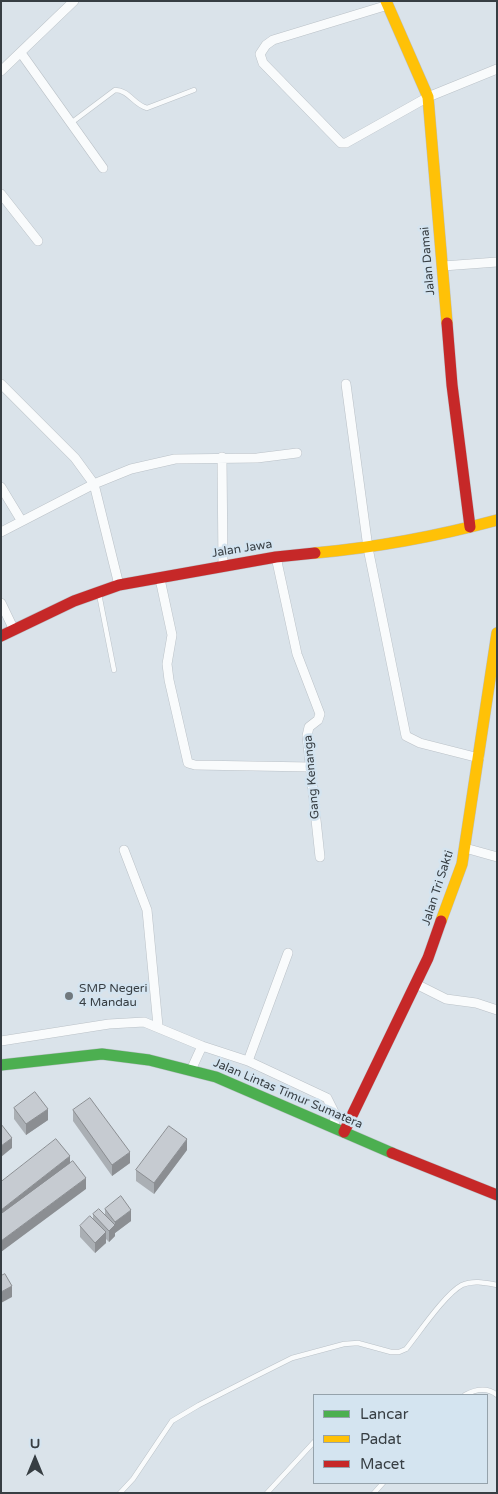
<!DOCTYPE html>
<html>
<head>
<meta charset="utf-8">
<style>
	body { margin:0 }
	#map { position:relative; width:498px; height:1494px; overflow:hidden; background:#dae3ea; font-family:"Varela Round",sans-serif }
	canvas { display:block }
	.frame { position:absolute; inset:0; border:2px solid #373e43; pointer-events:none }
	.legend { position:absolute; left:313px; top:1394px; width:175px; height:90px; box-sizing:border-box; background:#d4e4f0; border:1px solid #95a2ab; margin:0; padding:6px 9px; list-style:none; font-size:15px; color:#373e43 }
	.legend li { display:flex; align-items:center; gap:10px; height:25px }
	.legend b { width:25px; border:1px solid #95a2ab }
	.north { position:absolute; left:10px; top:1434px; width:50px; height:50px; -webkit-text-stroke:4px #d4e4f0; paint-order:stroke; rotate:0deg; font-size:14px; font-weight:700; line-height:20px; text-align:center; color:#373e43 }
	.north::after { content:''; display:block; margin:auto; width:18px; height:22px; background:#373e43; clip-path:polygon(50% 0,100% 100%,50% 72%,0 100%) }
</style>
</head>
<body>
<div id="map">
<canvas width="498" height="1494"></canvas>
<div class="frame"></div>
<ul class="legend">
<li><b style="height:6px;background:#4caf50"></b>Lancar</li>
<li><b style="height:6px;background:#ffc107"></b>Padat</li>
<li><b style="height:6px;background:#c62828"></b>Macet</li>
</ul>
<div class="north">U</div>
</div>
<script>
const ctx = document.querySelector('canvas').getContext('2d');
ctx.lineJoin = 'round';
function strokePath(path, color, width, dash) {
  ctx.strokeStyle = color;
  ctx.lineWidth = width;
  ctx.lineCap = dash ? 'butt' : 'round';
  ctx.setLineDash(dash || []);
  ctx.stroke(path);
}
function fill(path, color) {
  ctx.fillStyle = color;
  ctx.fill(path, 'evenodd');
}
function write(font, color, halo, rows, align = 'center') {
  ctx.font = font + ' "Varela Round",sans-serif';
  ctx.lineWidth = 5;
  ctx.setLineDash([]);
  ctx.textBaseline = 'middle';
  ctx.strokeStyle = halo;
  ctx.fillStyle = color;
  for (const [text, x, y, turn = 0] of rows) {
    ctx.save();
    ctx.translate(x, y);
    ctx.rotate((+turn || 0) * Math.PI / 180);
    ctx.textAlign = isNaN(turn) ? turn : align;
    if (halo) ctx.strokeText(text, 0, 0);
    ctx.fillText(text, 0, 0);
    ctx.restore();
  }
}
const lane = new Path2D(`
	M71 123 115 90C129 90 134 105 147 108L194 90
	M99 594 114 670
	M465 1395C476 1389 487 1387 497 1395
	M120 1493 133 1479 172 1421 199 1405 256 1376 292 1358 344 1344 358 1343 391 1352H399L406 1349C419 1333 445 1294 462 1285 473 1280 486 1283 497 1285
	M267 1493 314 1442
	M374 1493 383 1483`);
const street = new Path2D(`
	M388 5 273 40 266 45 260 54 263 63 341 143H346L428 97 497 69
	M21 53 103 168
	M1 71 74 1
	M1 194 38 241
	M443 266 497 262
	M1 384 75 458 94 484 119 585
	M346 384 368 548 406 736 420 743 479 758
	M222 457 223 566
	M1 487 21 520
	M1 532 94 484 131 469 175 459 257 458 297 453
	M276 557 297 654 320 714 318 720 309 727 307 736 320 857
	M160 579 172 635 167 664 169 680 188 763 195 765 311 767
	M1 603 14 630
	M465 848 497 857
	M124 850 147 910 158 1026
	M416 984 446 999 476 1003 497 1010
	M1 1041 109 1024 144 1022 202 1046 191 1070
	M202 1046 248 1061 327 1098 335 1114 334 1128
	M248 1061 288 953`);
const fast = new Path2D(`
	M1 1065 102 1054 149 1060 216 1077 392 1153`);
const slow = new Path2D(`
	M386 1 428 97 447 323
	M315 553C380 547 434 537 497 520
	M441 921 462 864 497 633`);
const jam = new Path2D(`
	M447 323 452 385 470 527
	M1 636 74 601 119 585 276 557 315 553
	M344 1132 428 958 441 921
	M392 1153 497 1195`);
const wall = new Path2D(`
	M14 1108 48 1120 26 1135 14 1119Z
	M73 1110 130 1163 112 1176 73 1121Z
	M187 1150 154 1194 136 1181V1170Z
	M105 1209 131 1221 115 1233V1232V1236L109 1242 106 1239V1243L95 1253 80 1237V1226L93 1219V1214L105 1215Z`);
const shadedWall = new Path2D(`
	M48 1109V1120L26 1135V1124Z
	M12 1138V1148L1 1157V1146Z
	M187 1139V1150L154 1194V1183Z
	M130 1152V1163L112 1176V1165Z
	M70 1156V1167L1 1221V1210Z
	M86 1178V1189L1 1252V1241Z
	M131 1210V1221L115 1233V1222Z
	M115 1225V1236L109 1242V1231Z
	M106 1232V1243L95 1253V1243Z
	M12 1286V1297L1 1303V1292Z`);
const building = new Path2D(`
	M35 1092 48 1109 26 1124 14 1108Z
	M90 1098 130 1152 112 1165 73 1110Z
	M1 1124 12 1138 1 1146Z
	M169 1126 187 1139 154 1183 136 1170Z
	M56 1139 70 1156 1 1210V1182Z
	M73 1161 86 1178 1 1241V1214Z
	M121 1196 131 1210 115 1222 105 1209Z
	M99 1209 115 1225 109 1231 93 1214Z
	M90 1216 106 1232 95 1243 80 1226Z
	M5 1274 12 1286 1 1292V1276Z`);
const markers = [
	[69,996,5,"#70787d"]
];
const streetNames = [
	["Jalan Damai",428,261,-95],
	["Jalan Jawa",242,549,-9],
	["Gang Kenanga",312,777,-95],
	["Jalan Tri Sakti",438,888,-72],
	["Jalan Lintas Timur Sumatera",288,1094,23]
];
const poiNames = [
	["SMP Negeri",79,989],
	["4 Mandau",79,1003]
];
strokePath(lane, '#bac1c7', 5.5);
strokePath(street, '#bac1c7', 10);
strokePath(fast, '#bac1c7', 12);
strokePath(slow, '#bac1c7', 12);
strokePath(jam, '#bac1c7', 12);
strokePath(lane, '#f9fbfc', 4.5);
strokePath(street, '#f9fbfc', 9);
strokePath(fast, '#4caf50', 11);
strokePath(slow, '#ffc107', 11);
strokePath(jam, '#c62828', 11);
fill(wall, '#aaafb4');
fill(shadedWall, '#8b8e92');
fill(building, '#c6cbd1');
strokePath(building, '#8b8e92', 1);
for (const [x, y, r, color] of markers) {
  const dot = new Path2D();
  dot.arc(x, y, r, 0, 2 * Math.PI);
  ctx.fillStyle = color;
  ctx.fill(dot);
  strokePath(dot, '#d4e4f0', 2);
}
write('12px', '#373e43', '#d4e4f0', streetNames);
write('12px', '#373e43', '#d4e4f0', poiNames, 'left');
</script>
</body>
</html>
